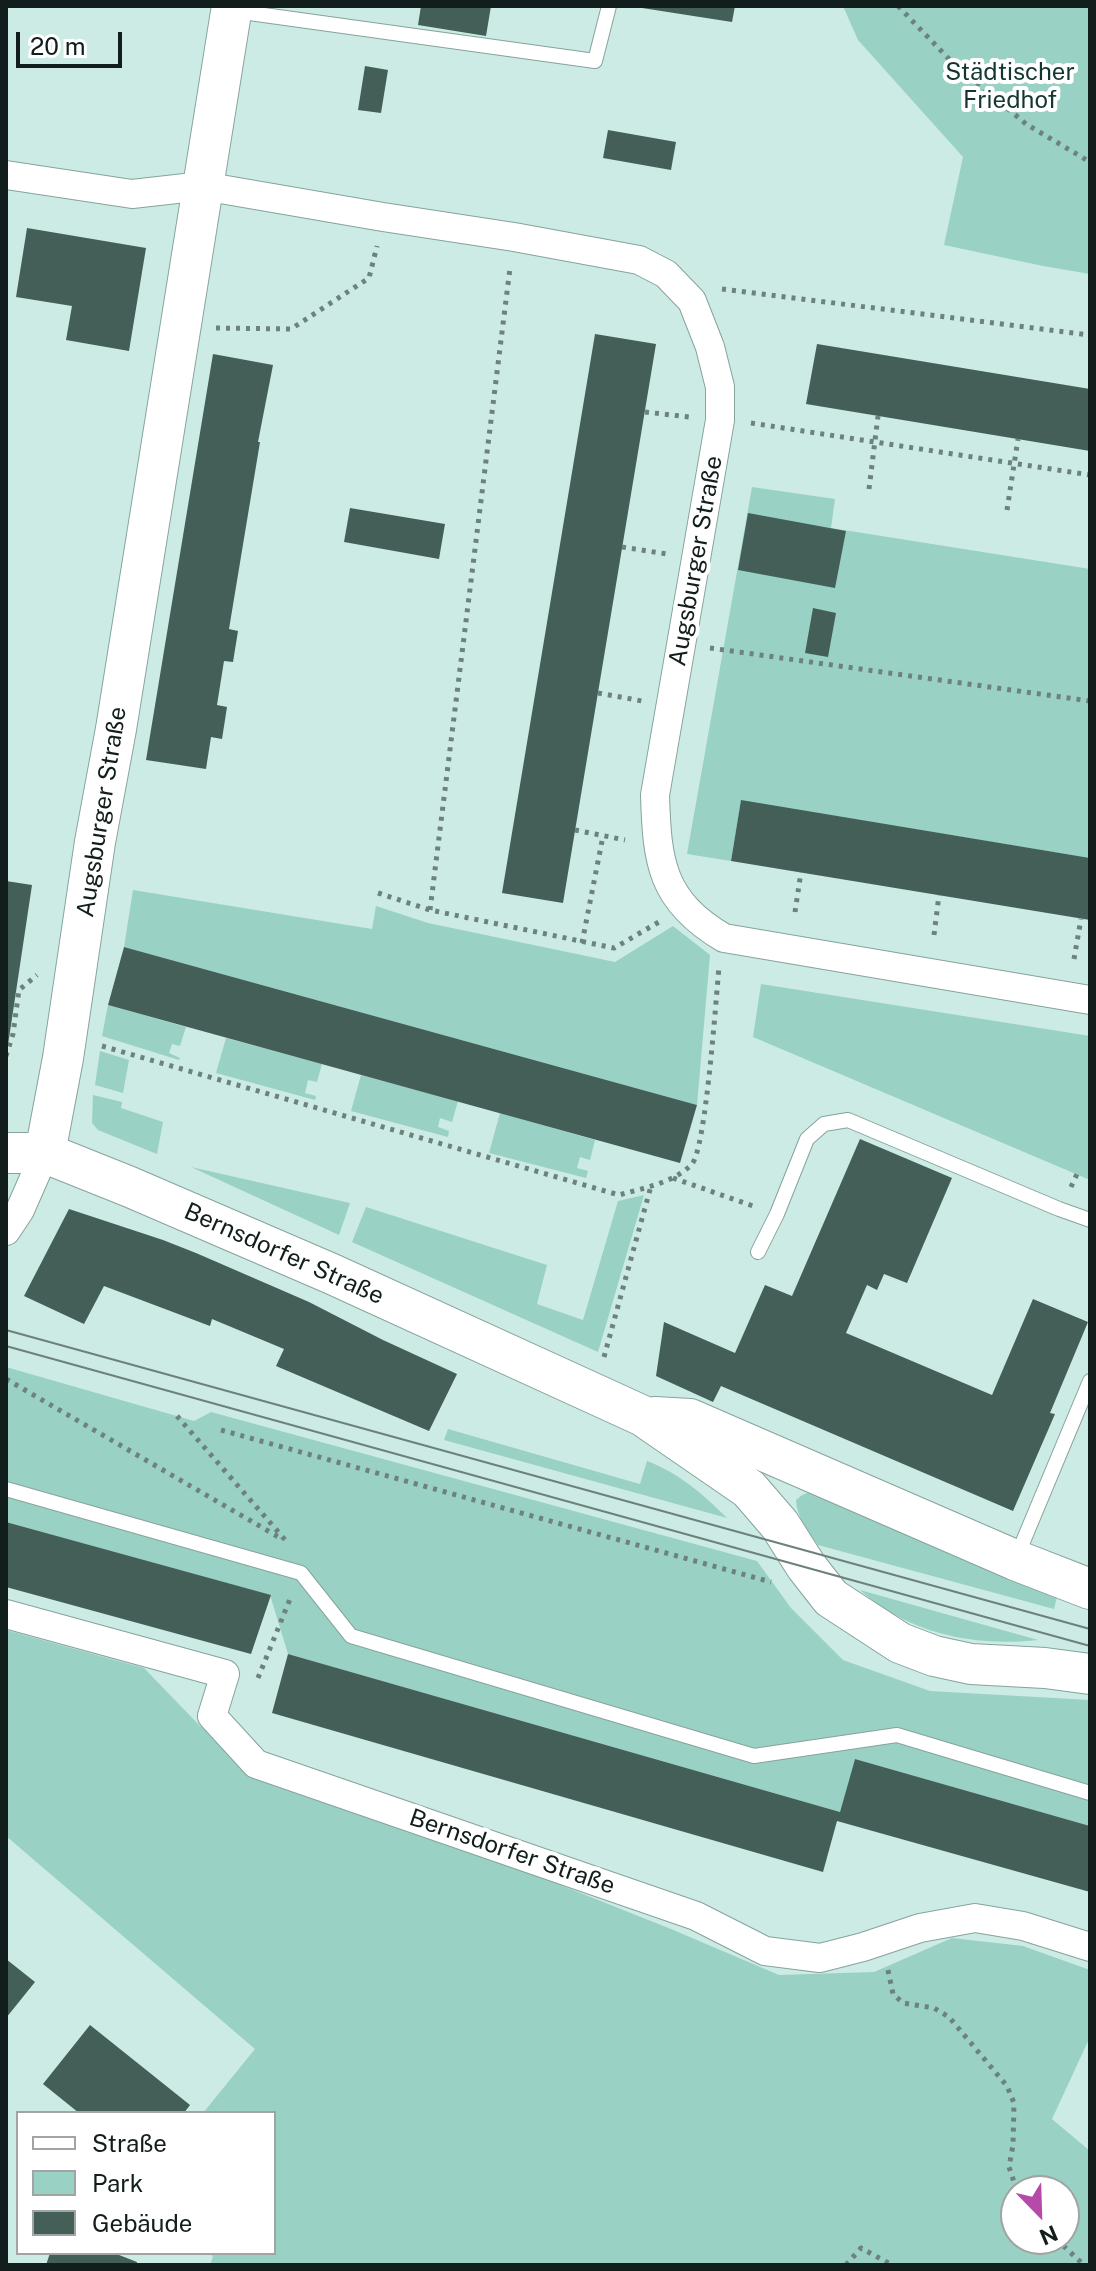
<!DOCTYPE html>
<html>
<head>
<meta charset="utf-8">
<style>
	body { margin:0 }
	#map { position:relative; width:1096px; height:2271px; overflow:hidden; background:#ccebe4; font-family:"Public Sans",sans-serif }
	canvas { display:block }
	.frame { position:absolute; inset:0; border:8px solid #121e1b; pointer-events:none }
	.legend { position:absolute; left:16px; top:2111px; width:260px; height:144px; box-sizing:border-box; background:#fff; border:2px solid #a0a5a4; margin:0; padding:10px 14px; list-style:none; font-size:24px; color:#121e1b }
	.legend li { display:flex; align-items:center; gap:16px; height:40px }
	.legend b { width:40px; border:2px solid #a0a5a4 }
	.north { position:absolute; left:1000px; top:2175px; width:80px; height:80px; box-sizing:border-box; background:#fff; border:2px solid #a0a5a4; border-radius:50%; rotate:157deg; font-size:22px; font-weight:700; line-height:32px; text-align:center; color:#121e1b }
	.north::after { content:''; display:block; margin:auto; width:28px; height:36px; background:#b54aab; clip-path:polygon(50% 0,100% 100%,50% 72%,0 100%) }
	.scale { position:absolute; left:16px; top:32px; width:106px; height:36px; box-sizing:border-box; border:4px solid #121e1b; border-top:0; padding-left:10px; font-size:24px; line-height:28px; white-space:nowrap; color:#121e1b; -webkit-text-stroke:6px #fff; paint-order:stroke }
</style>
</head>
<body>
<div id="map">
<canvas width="1096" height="2271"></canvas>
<div class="frame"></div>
<ul class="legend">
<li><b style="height:10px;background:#fff"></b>Straße</li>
<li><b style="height:22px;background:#9ad1c5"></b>Park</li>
<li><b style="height:22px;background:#435f58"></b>Gebäude</li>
</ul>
<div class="north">N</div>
<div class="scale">20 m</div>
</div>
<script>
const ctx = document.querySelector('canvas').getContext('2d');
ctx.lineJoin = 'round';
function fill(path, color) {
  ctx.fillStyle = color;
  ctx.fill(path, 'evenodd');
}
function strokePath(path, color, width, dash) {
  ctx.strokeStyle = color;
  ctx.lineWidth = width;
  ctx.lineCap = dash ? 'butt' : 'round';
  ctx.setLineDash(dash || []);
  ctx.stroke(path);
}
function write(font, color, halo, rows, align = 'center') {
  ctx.font = font + ' "Public Sans",sans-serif';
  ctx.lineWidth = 8;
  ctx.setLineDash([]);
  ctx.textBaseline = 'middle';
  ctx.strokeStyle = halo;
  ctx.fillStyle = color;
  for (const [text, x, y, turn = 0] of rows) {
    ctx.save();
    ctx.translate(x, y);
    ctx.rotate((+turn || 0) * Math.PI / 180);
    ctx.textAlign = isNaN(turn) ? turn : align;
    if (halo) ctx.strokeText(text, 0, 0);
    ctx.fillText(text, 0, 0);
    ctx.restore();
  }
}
const green = new Path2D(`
	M843 6H1090V274L1043 266 944 245 963 157 858 40Z
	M752 487 835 499 831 528 1090 569V858L741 801 731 861 687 854Z
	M133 890 372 929 376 906 428 923 615 962 673 926 710 955 697 1105 124 947Z
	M761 984 1090 1036V1180L753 1037Z
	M108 1005 186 1027 180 1046 172 1044 169 1053 180 1058 179 1060 102 1036Z
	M226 1038 322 1064 317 1082 308 1080 305 1093 316 1096 315 1100 216 1073Z
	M100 1051 129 1060 123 1093 95 1085Z
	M361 1075 458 1101 452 1122 440 1118 438 1127 449 1131 448 1137 351 1111Z
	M93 1095 122 1102 121 1108 163 1122 157 1154 98 1130 92 1123Z
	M500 1113 595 1140 590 1160 580 1157 577 1168 588 1171 586 1178 489 1153Z
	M191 1167 350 1203 339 1235Z
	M644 1195 598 1352 352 1242 366 1207 547 1265 537 1304 583 1320 618 1201Z
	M6 1367 194 1421 211 1412 757 1561 791 1608 843 1660 930 1691 1090 1700V1826L855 1759 840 1812 288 1654 270 1595 6 1522Z
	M448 1429 640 1484 647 1461C679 1473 703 1494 727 1518L444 1440Z
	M810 1492 1057 1597 1054 1609 818 1545C808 1531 797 1518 796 1500L802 1495Z
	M860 1590 1038 1640C975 1647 909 1634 860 1590Z
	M6 1630 144 1668 200 1726 256 1764 671 1929 779 1975 874 1972 952 1938 1023 1946 1090 1970V2037L1052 2119 1090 2151V2265H210L213 2256 209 2253H274V2113H203L255 2049 6 1836ZM1016 2191H1064V2239H1016Z`);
const building = new Path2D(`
	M421 6H491L486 36 418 25Z
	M642 6H735L732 22 642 8Z
	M365 66 388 70 381 113 358 110Z
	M608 130 676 142 671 170 603 158Z
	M27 228 146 248 129 351 66 340 72 306 16 297Z
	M595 334 656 344 563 903 502 893Z
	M817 344 1090 389V451L806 404Z
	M213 354 273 365 258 442H260L229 629 238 631 233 662 224 661 217 705 227 707 222 739 211 737 206 769 146 760Z
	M350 508 445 524 439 559 344 542Z
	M748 513 846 531 835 588 738 570Z
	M813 608 836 613 828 657 805 653Z
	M741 800 1090 858V920L731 861Z
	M6 881 32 885 8 1045H6Z
	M124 947 697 1105 680 1163 108 1005Z
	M860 1139 952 1178 907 1283 884 1274 877 1290 867 1285 846 1333 992 1395 1033 1299 1088 1322 1050 1413 1055 1414 1013 1511 721 1386 713 1402 656 1376 664 1322 735 1353 765 1285 792 1296Z
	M69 1209 163 1240 196 1253 309 1302 383 1340 457 1374 429 1431 276 1366 284 1349 212 1319 210 1326 104 1286 84 1324 24 1296Z
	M6 1522 271 1595 251 1654 6 1587Z
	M288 1654 840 1812 855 1759 1090 1826V1892L837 1821 823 1872 272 1713Z
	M6 1959 35 1982 6 2018Z
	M90 2025 190 2105 184 2113H79L43 2084Z
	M50 2253H120L119 2255 137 2262 136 2265H46Z`);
const path = new Path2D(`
	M898 6 949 59 1026 124 1090 162
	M722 289 1090 335
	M216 328 291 329 369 278 377 246
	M645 412 689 417
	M751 423 1090 475
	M869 489 878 416
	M1007 510 1018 439
	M622 547 667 554
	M710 648 1090 701
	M598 693 642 701
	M575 830 625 840
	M378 893 430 910 614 948 659 922
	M430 910 510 268
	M795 912 801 872
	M934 935 939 895
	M582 943 603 836
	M1074 959 1081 919
	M102 1046 619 1195C643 1188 674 1183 692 1164 706 1147 716 998 719 967
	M6 1056 13 1034 19 990 37 975
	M673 1178 753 1206
	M1071 1187 1077 1174
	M604 1357 651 1186
	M6 1379 282 1539
	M177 1416 287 1542
	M221 1430 771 1582
	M258 1678 290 1599
	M888 1970 893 1994 903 2003 934 2008 949 2017 1007 2086 1014 2103 1013 2145 1009 2167 1017 2191
	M1056 2239 1084 2265
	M846 2265 861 2248 892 2265`);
const lane = new Path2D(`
	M235 11 595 61 609 6
	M758 1252 777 1214 807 1139 824 1124 848 1120 1059 1209 1090 1220
	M6 1489 301 1573 351 1636 754 1756 897 1735 1090 1793
	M1017 1556 1090 1381`);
const street = new Path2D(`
	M6 175 132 194 203 186 383 217 514 237 639 260 666 274 692 301 710 347 720 387V420L655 795C657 862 661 901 724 938L1090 1000
	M6 1231 20 1210 45 1153
	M6 1614 225 1674 212 1716 256 1764 696 1916 765 1951 820 1958 863 1947 920 1928 975 1918 1023 1926 1090 1947`);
const secondary = new Path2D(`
	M6 1153H45L130 1187 332 1274 643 1416 749 1489 780 1525 806 1566 831 1598 900 1643 934 1656 971 1664 1045 1668 1090 1674
	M45 1153 63 1058 95 842 116 729 232 6
	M655 1417 690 1419 1015 1560 1090 1589`);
const tram = new Path2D(`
	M6 1330 1090 1629
	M6 1346 1090 1646`);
const parkNames = [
	["Städtischer",1010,73],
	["Friedhof",1010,101]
];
const streetNames = [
	["Augsburger Straße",696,561,-80],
	["Augsburger Straße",102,812,-81],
	["Bernsdorfer Straße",284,1254,24],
	["Bernsdorfer Straße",512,1852,19]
];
fill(green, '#9ad1c5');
fill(building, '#435f58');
strokePath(lane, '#86a39c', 16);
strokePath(street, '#86a39c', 30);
strokePath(secondary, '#86a39c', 42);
strokePath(path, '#6d827d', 5, [4, 6]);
strokePath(lane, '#fff', 14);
strokePath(street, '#fff', 28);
strokePath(secondary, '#fff', 40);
strokePath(tram, '#6c817c', 2);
write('24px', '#133730', '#fff', parkNames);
write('24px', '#121e1b', '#fff', streetNames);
</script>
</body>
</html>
